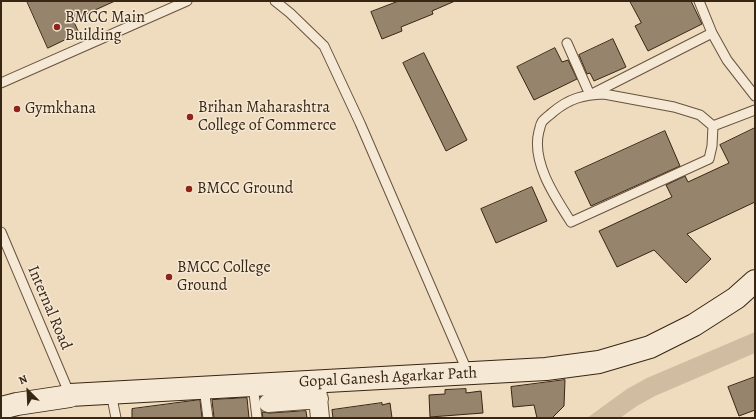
<!DOCTYPE html>
<html>
<head>
<meta charset="utf-8">
<style>
	body { margin:0 }
	#map { position:relative; width:756px; height:419px; overflow:hidden; background:#efdbbd; font-family:Alegreya,serif }
	canvas { display:block }
	.frame { position:absolute; inset:0; border:2px solid #382614; pointer-events:none }
	.north { position:absolute; left:8px; top:371px; width:40px; height:40px; -webkit-text-stroke:3px #f5e8d4; paint-order:stroke; rotate:336deg; font-size:11px; font-weight:700; line-height:16px; text-align:center; color:#382614 }
	.north::after { content:''; display:block; margin:auto; width:14px; height:18px; background:#382614; clip-path:polygon(50% 0,100% 100%,50% 72%,0 100%) }
</style>
</head>
<body>
<div id="map">
<canvas width="756" height="419"></canvas>
<div class="frame"></div>
<div class="north">N</div>
</div>
<script>
const ctx = document.querySelector('canvas').getContext('2d');
ctx.lineJoin = 'round';
function fill(path, color) {
  ctx.fillStyle = color;
  ctx.fill(path, 'evenodd');
}
function strokePath(path, color, width, dash) {
  ctx.strokeStyle = color;
  ctx.lineWidth = width;
  ctx.lineCap = dash ? 'butt' : 'round';
  ctx.setLineDash(dash || []);
  ctx.stroke(path);
}
function write(font, color, halo, rows, align = 'center') {
  ctx.font = font + ' Alegreya,serif';
  ctx.lineWidth = 3;
  ctx.setLineDash([]);
  ctx.textBaseline = 'middle';
  ctx.strokeStyle = halo;
  ctx.fillStyle = color;
  for (const [text, x, y, turn = 0] of rows) {
    ctx.save();
    ctx.translate(x, y);
    ctx.rotate((+turn || 0) * Math.PI / 180);
    ctx.textAlign = isNaN(turn) ? turn : align;
    if (halo) ctx.strokeText(text, 0, 0);
    ctx.fillText(text, 0, 0);
    ctx.restore();
  }
}
const green = new Path2D(`
	M755 332V353L655 396 637 406 620 418H587L627 389 647 378Z`);
const building = new Path2D(`
	M27 1H115L73 20 79 33 48 48Z
	M399 1H455L432 11 433 14 401 27 402 31 382 39 371 12Z
	M630 1H691L702 24 648 51 635 26 641 23Z
	M613 39 626 67 594 81 590 73 587 74 579 55Z
	M555 48 562 62 568 60 577 79 534 100 517 67Z
	M424 53 467 140 446 151 403 63Z
	M755 128V202L687 234 711 259 686 283 654 250 617 267 599 231 672 197 666 185 685 176 688 182 729 163 720 145Z
	M665 131 680 166 591 206 575 172Z
	M532 187 547 221 496 243 481 209Z
	M755 377V410L739 416 728 387Z
	M565 380 564 406 552 418H537L534 405 513 407 511 387Z
	M466 389V393L481 391 483 413 430 417 429 395 445 394V390Z
	M247 398 249 418H214L212 400Z
	M200 400 202 418H132V409Z
	M382 403V405L390 403 392 418H333L332 410Z
	M306 411 307 418H263L262 412 269 413Z`);
const lane = new Path2D(`
	M275 1 290 13 324 46 360 123 468 373
	M699 1 712 33 727 60 755 96
	M567 43 590 95 712 33
	M1 83 187 1
	M604 94 674 107 700 115 713 126 712 146 709 159 571 222C555 197 531 162 539 131 540 129 540 125 542 122 544 119 550 115 553 112 570 98 583 95 604 94Z
	M713 126 755 110
	M1 232 70 395
	M253 385 257 418
	M204 388 208 418
	M111 393 116 418`);
const street = new Path2D(`
	M317 388 320 418
	M268 403 319 399`);
const secondary = new Path2D(`
	M1 408 17 404 70 396V395L546 369 599 362 650 347 694 325 736 298 755 281`);
const markers = [
	[57,27,4,"#8f2418"],
	[17,109,4,"#8f2418"],
	[190,117,4,"#8f2418"],
	[189,189,4,"#8f2418"],
	[169,277,4,"#8f2418"]
];
const poiNames = [
	["BMCC Main",65,18],
	["Building",65,36],
	["Brihan Maharashtra",198,108],
	["College of Commerce",198,126],
	["Gymkhana",25,109],
	["BMCC Ground",197,189],
	["BMCC College",177,268],
	["Ground",177,286]
];
const streetNames = [
	["Internal Road",49,308,67],
	["Gopal Ganesh Agarkar Path",388,378,-3]
];
fill(green, '#d0bca0');
fill(building, '#97846c');
strokePath(building, '#382614', 1);
strokePath(lane, '#66533e', 11);
strokePath(street, '#66533e', 20);
strokePath(secondary, '#382614', 24);
strokePath(lane, '#f5e8d4', 9);
strokePath(street, '#f5e8d4', 18);
strokePath(secondary, '#f5e8d4', 22);
for (const [x, y, r, color] of markers) {
  const dot = new Path2D();
  dot.arc(x, y, r, 0, 2 * Math.PI);
  ctx.fillStyle = color;
  ctx.fill(dot);
  strokePath(dot, '#f5e8d4', 1.5);
}
write('16px', '#382614', '#f5e8d4', poiNames, 'left');
write('16px', '#382614', '#f5e8d4', streetNames);
</script>
</body>
</html>
